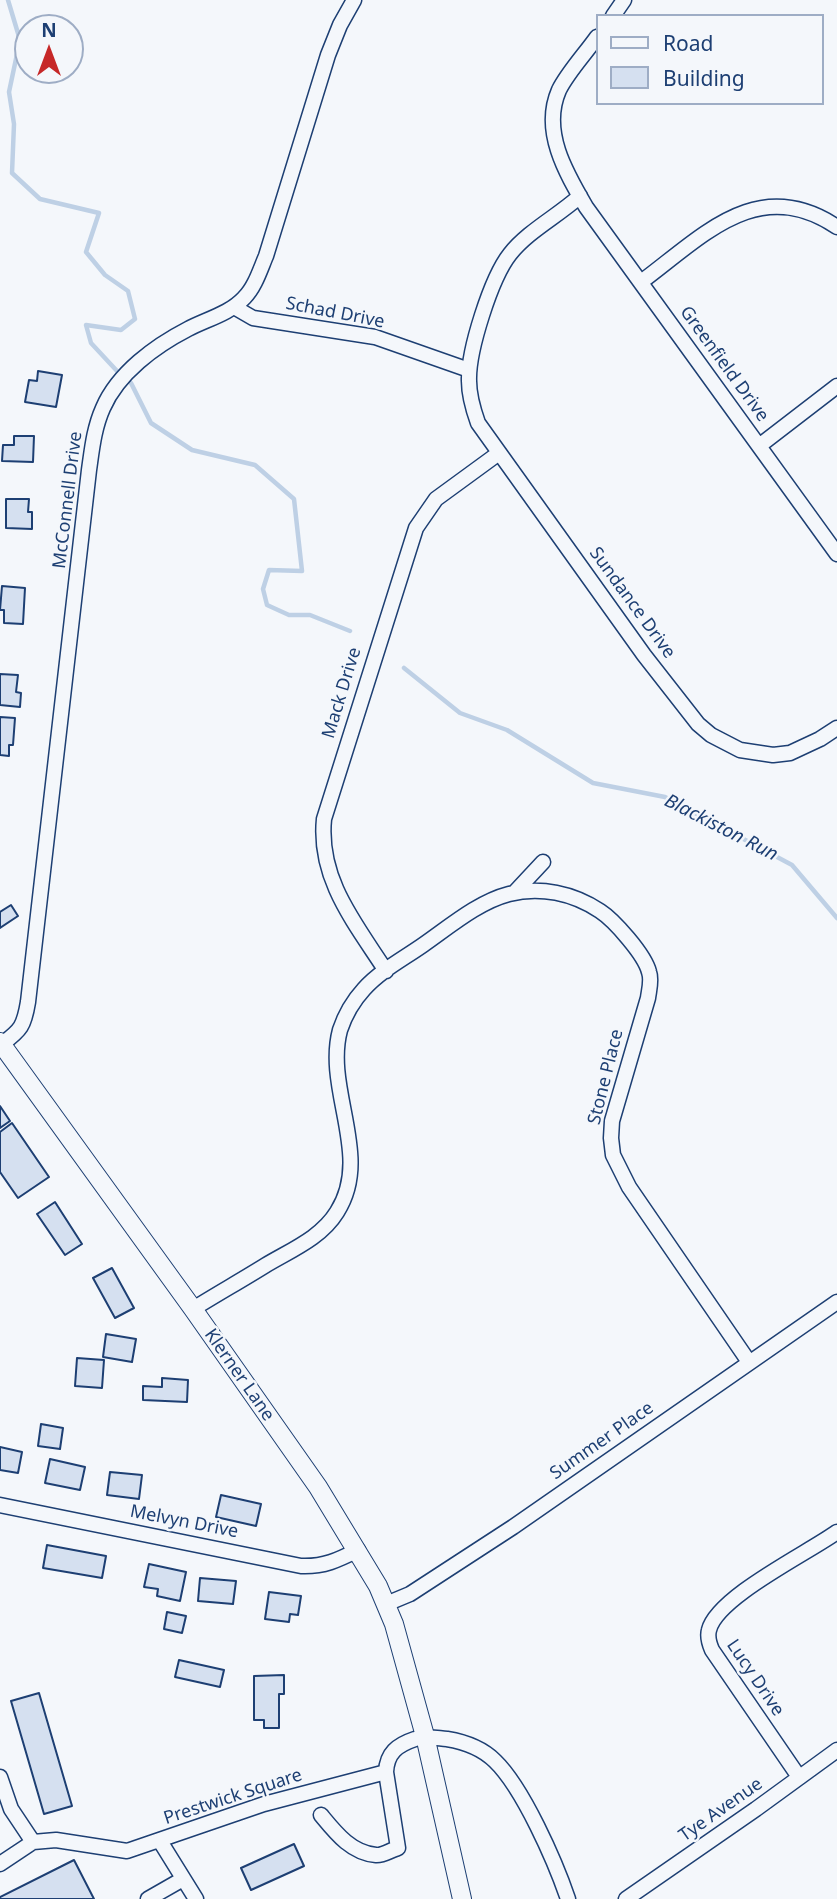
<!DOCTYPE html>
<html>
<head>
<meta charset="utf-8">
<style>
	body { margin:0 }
	#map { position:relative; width:837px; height:1899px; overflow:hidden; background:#f4f7fb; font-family:"Noto Sans",sans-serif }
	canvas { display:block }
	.legend { position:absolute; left:596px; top:14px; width:228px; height:91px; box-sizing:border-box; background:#f4f7fb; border:2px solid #9eadc5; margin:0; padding:9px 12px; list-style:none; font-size:21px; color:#1d3f73 }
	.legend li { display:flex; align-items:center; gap:14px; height:35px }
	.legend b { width:35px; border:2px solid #9eadc5 }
	.north { position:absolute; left:14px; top:14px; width:70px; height:70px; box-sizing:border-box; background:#f4f7fb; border:2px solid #9eadc5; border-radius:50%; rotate:0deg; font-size:19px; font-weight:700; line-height:28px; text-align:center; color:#1d3f73 }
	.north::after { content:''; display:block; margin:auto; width:24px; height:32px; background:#c62828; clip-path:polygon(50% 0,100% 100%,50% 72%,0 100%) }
</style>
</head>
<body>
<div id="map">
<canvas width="837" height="1899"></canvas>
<ul class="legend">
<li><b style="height:9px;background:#f4f7fb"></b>Road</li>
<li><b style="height:19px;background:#d5e0f0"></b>Building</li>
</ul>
<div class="north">N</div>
</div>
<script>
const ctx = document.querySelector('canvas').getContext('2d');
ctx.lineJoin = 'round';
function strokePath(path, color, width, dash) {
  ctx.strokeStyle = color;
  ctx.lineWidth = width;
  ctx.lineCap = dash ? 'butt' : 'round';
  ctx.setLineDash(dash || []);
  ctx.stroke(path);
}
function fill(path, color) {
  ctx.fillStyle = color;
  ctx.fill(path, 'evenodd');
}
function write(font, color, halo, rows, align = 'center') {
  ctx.font = font + ' "Noto Sans",sans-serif';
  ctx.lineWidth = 5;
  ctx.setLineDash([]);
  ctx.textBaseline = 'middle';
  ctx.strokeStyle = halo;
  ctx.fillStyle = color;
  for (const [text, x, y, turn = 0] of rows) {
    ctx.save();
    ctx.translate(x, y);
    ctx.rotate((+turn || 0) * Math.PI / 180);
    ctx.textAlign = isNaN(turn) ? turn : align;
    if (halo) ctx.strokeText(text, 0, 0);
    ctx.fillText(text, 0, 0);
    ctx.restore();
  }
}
const stream = new Path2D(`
	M8 0 20 40 9 92 14 124 12 173 40 199 99 213 86 252 105 275 128 291 135 319 121 330 86 325 91 343 117 371
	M131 383 151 423 192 450 255 465 294 499 302 571 269 570 263 589 267 605 289 615H310L350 631
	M404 668 460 713 507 730 593 783 665 797 792 865 837 918`);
const building = new Path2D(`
	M38 371 62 375 56 407 25 402 29 380 37 381Z
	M14 436H34L33 462 2 461 3 445H14Z
	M6 499H29L28 512H32V529L6 528Z
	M2 586 25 588 23 624 4 623V610H0Z
	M0 674 18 675 16 692 21 693 20 707 0 705Z
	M0 717 15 718 13 745H9V756L0 755Z
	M11 905 18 916 0 928V912Z
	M0 1106 10 1121 0 1128Z
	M12 1123 49 1177 18 1198 0 1172V1132Z
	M55 1202 82 1244 65 1255 37 1214Z
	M112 1268 134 1308 115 1318 93 1278Z
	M106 1334 136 1339 132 1362 103 1357Z
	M77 1358 104 1360 102 1388 75 1386Z
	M162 1378 188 1380 187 1402 143 1400V1386L162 1387Z
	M41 1424 63 1428 60 1449 38 1446Z
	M0 1447 22 1452 18 1473 0 1470Z
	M50 1459 85 1467 80 1490 45 1483Z
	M110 1472 142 1475 139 1499 107 1495Z
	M221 1495 261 1504 256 1526 216 1517Z
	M47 1545 106 1556 102 1578 43 1568Z
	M149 1564 186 1572 180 1601 157 1596 158 1589 144 1587Z
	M200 1578 236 1581 233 1604 198 1601Z
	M269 1592 301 1596 298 1615 290 1614 289 1622 265 1619Z
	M167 1612 186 1616 182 1633 164 1629Z
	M179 1660 224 1670 220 1687 175 1677Z
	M284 1675V1694H279V1728H264V1720H254V1676Z
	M39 1693 72 1806 44 1814 11 1701Z
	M294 1844 304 1866 251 1890 241 1868Z
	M74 1860 94 1899H0V1897Z`);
const minor = new Path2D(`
	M613 16 624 0
	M597 37C585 54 568 72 559 90 541 131 566 173 586 207L837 554
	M580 196C558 216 528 231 510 254 491 278 468 351 469 381 469 396 473 409 478 423L644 655 698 724 711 735 740 750 773 755 790 753 820 739 837 728
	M641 282C703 236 758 174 837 227
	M234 307 253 318 375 337 469 370
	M759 446 837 386
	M515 892 543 862
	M386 971C355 923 318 879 324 819L416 528 436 499 499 453
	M2 1044C21 1030 24 1026 28 1002L89 470C92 449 94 428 103 408 118 373 155 346 188 329 207 319 229 314 244 298 255 287 260 270 266 256L328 55 340 25 354 0
	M193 1309C217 1294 242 1280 266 1265 291 1250 321 1238 337 1212 373 1156 324 1090 340 1030 345 1015 353 1001 364 989 380 971 403 959 423 945 449 927 478 902 509 894 540 886 573 893 600 911 614 920 645 955 649 972 652 980 649 990 648 998L612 1121 611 1138 613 1155 629 1187 749 1362
	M0 1505 301 1566C324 1567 338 1560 358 1550
	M386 1604 410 1594 513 1527 837 1302
	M0 1777 11 1809 33 1842
	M799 1777 712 1650C709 1643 707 1637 709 1630 717 1597 808 1553 837 1532
	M321 1815C335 1832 351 1853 376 1855 382 1856 391 1850 398 1848L386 1772C387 1753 397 1745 415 1739 427 1736 435 1738 447 1739 465 1742 482 1748 495 1761 523 1788 555 1861 568 1899
	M160 1841 196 1899
	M0 1864 33 1842 56 1840 127 1851 264 1804 386 1772
	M148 1899 183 1879
	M626 1899 756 1809 837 1750`);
const tertiary = new Path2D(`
	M0 1042 193 1309 318 1487 378 1586 394 1624 425 1736 462 1899`);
const streetNames = [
	["Schad Drive",335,313,11],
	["Greenfield Drive",724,364,54],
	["McConnell Drive",68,500,-83],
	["Sundance Drive",632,603,54],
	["Mack Drive",342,693,-73],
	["Stone Place",606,1077,-76],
	["Klerner Lane",239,1375,55],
	["Summer Place",602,1441,-35],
	["Melvyn Drive",184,1522,11],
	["Lucy Drive",755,1678,56],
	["Prestwick Square",233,1797,-18],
	["Tye Avenue",721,1810,-35]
];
const waterNames = [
	["Blackiston Run",721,828,27]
];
strokePath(stream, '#bed0e5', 4.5);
fill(building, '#d5e0f0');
strokePath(building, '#1d3f73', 2);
strokePath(minor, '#1d3f73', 17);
strokePath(tertiary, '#1d3f73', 20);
strokePath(minor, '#f4f7fb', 14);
strokePath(tertiary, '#f4f7fb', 18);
write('18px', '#1d3f73', '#f4f7fb', streetNames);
write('italic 19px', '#1d3f73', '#f4f7fb', waterNames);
</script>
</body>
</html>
